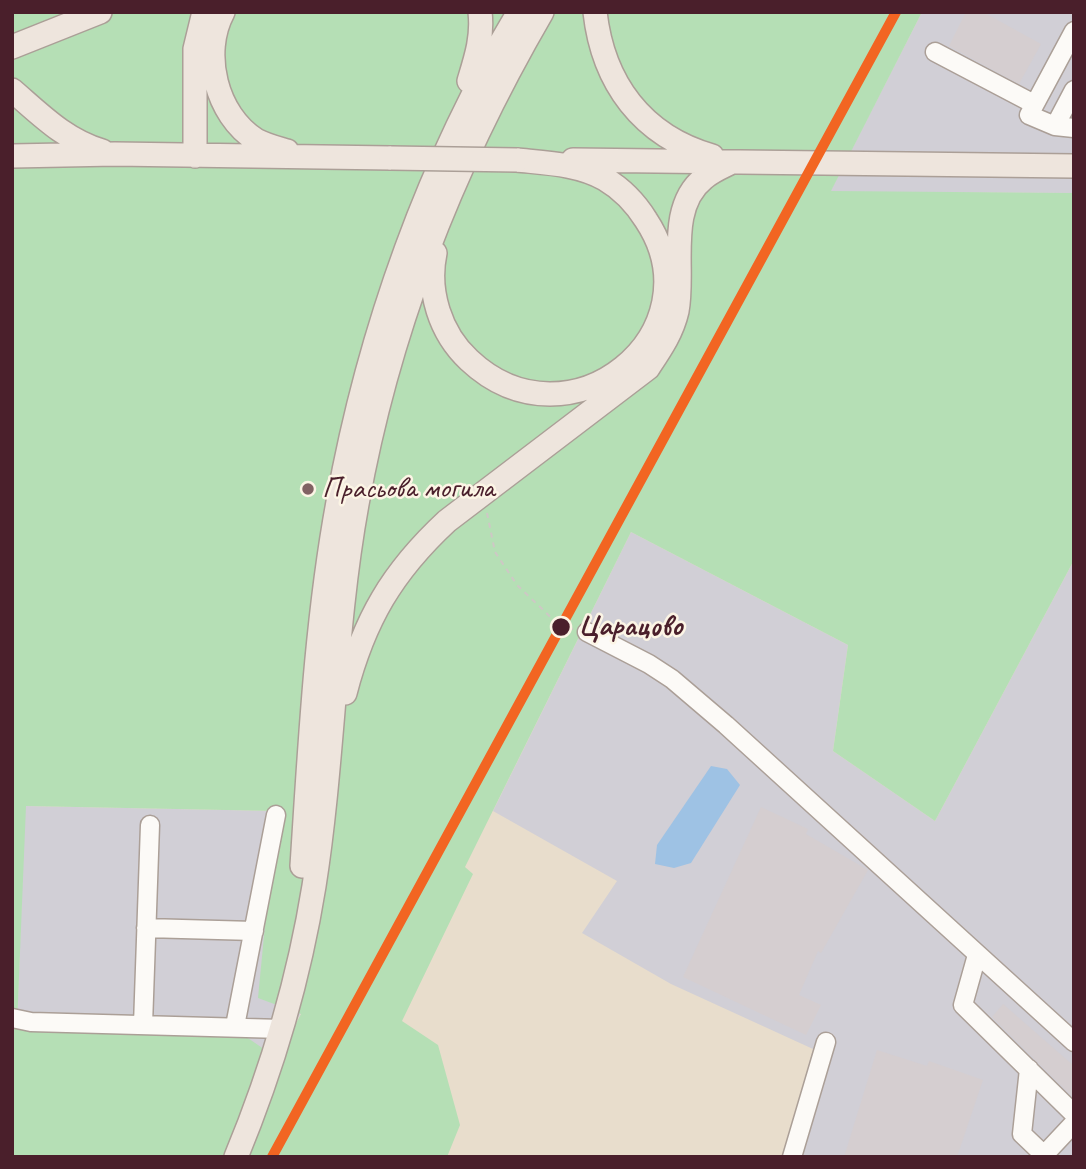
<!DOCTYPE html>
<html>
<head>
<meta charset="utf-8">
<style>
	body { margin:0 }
	#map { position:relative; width:1086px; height:1169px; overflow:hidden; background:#e8ddcc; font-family:Caveat,sans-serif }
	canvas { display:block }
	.frame { position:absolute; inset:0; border:14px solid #4a1f2b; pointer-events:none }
</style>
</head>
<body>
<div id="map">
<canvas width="1086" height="1169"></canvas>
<div class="frame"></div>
</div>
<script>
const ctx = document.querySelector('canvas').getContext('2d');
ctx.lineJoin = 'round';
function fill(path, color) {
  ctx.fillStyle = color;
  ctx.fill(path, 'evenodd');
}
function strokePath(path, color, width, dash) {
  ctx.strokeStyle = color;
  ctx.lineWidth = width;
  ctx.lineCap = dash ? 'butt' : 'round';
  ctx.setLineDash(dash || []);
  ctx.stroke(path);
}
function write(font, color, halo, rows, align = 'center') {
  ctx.font = font + ' Caveat,sans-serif';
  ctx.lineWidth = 5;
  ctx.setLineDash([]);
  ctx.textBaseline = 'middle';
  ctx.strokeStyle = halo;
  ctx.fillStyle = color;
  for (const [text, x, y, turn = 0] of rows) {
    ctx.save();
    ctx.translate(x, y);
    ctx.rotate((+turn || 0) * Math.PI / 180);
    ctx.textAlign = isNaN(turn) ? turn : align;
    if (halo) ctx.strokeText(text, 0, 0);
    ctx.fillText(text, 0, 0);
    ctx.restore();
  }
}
const industrial = new Path2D(`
	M922 12H1074V193L830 192Z
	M631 532 848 645 833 751 935 821 1074 560V1157H783L813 1049 671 984 582 933 617 881 493 811Z
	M25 806 276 811 301 1013 277 1058 17 1026Z`);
const green = new Path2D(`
	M12 12H922L831 191 1074 193V560L935 821 833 751 848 645 631 532 465 867 473 874 402 1021 438 1045 460 1125 447 1157H12ZM26 806 276 811 258 998 301 1014 277 1058 239 1032 17 1026Z`);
const water = new Path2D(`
	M711 766 727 769 740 785 691 863 674 868 655 864 657 845Z`);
const building = new Path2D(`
	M966 12H983L1041 44 1019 84 949 46Z
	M761 807 808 829 806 834 868 870 821 953 818 951 799 995 821 1005 806 1035 683 977Z
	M1003 1004 1074 1066V1098L992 1017Z
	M877 1050 927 1066 929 1061 983 1080 957 1157H844Z`);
const path = new Path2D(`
	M487 513 495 552 517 585 561 627 573 629`);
const minor = new Path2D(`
	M1074 31 1029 115 1055 126 1074 128
	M935 52 1034 104
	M1055 126 1074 90
	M587 632 649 664 672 679 726 725 1074 1042
	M146 928 254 931
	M977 955 963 1005 1074 1114
	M12 1018 31 1022 282 1029
	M143 1025 150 825
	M235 1026 276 815
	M1029 1069 1022 1134 1044 1155 1074 1123
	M792 1157 826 1042`);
const major = new Path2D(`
	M223 12C201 53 216 115 256 140 265 145 277 148 287 151
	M595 12C603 83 642 136 712 156
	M12 47 100 12
	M469 81C476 58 483 37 480 12
	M12 90C41 115 65 140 102 151
	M12 156 115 154 391 158
	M195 156V49L204 12
	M573 160 1074 166
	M435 253C427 291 440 333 469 360 570 455 720 332 646 220 636 204 622 189 605 179 579 164 546 163 517 160
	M345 693C364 620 392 572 447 521L648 368C660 350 672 333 677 311 685 270 666 208 704 178 712 171 722 167 732 162
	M302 866C310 745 316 622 338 502 369 330 429 162 519 12
	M236 1157C272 1070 299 979 314 886 334 759 334 630 357 504 388 330 453 165 542 12`);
const majorBridge = new Path2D(`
	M391 158 517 160`);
const rail1 = new Path2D(`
	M272 1157 896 12`);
const markers = [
	[308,489,7,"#816263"],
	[561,627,10,"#4a1f2b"]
];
const poiNames = [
	["Прасьова могила",322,489]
];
const stopNames = [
	["Царацово",578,627]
];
fill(industrial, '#d1cfd6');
fill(green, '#b5dfb5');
fill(water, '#9ec2e4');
fill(building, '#d5ced0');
strokePath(minor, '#ab9f97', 21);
strokePath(major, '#ab9f97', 26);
strokePath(path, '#cec8c5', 2, [5, 5]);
strokePath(minor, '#fcfaf7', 18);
strokePath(major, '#eee5dd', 23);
strokePath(majorBridge, '#ab9f97', 26, []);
strokePath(majorBridge, '#eee5dd', 23);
strokePath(rail1, '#f26522', 10);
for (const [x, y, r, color] of markers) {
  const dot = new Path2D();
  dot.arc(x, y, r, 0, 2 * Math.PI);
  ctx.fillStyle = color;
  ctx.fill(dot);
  strokePath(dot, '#fcf5e5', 2.5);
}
write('30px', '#4a1f2b', '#fcf5e5', poiNames, 'left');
write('bold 30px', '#4a1f2b', '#fcf5e5', stopNames, 'left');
</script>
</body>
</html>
